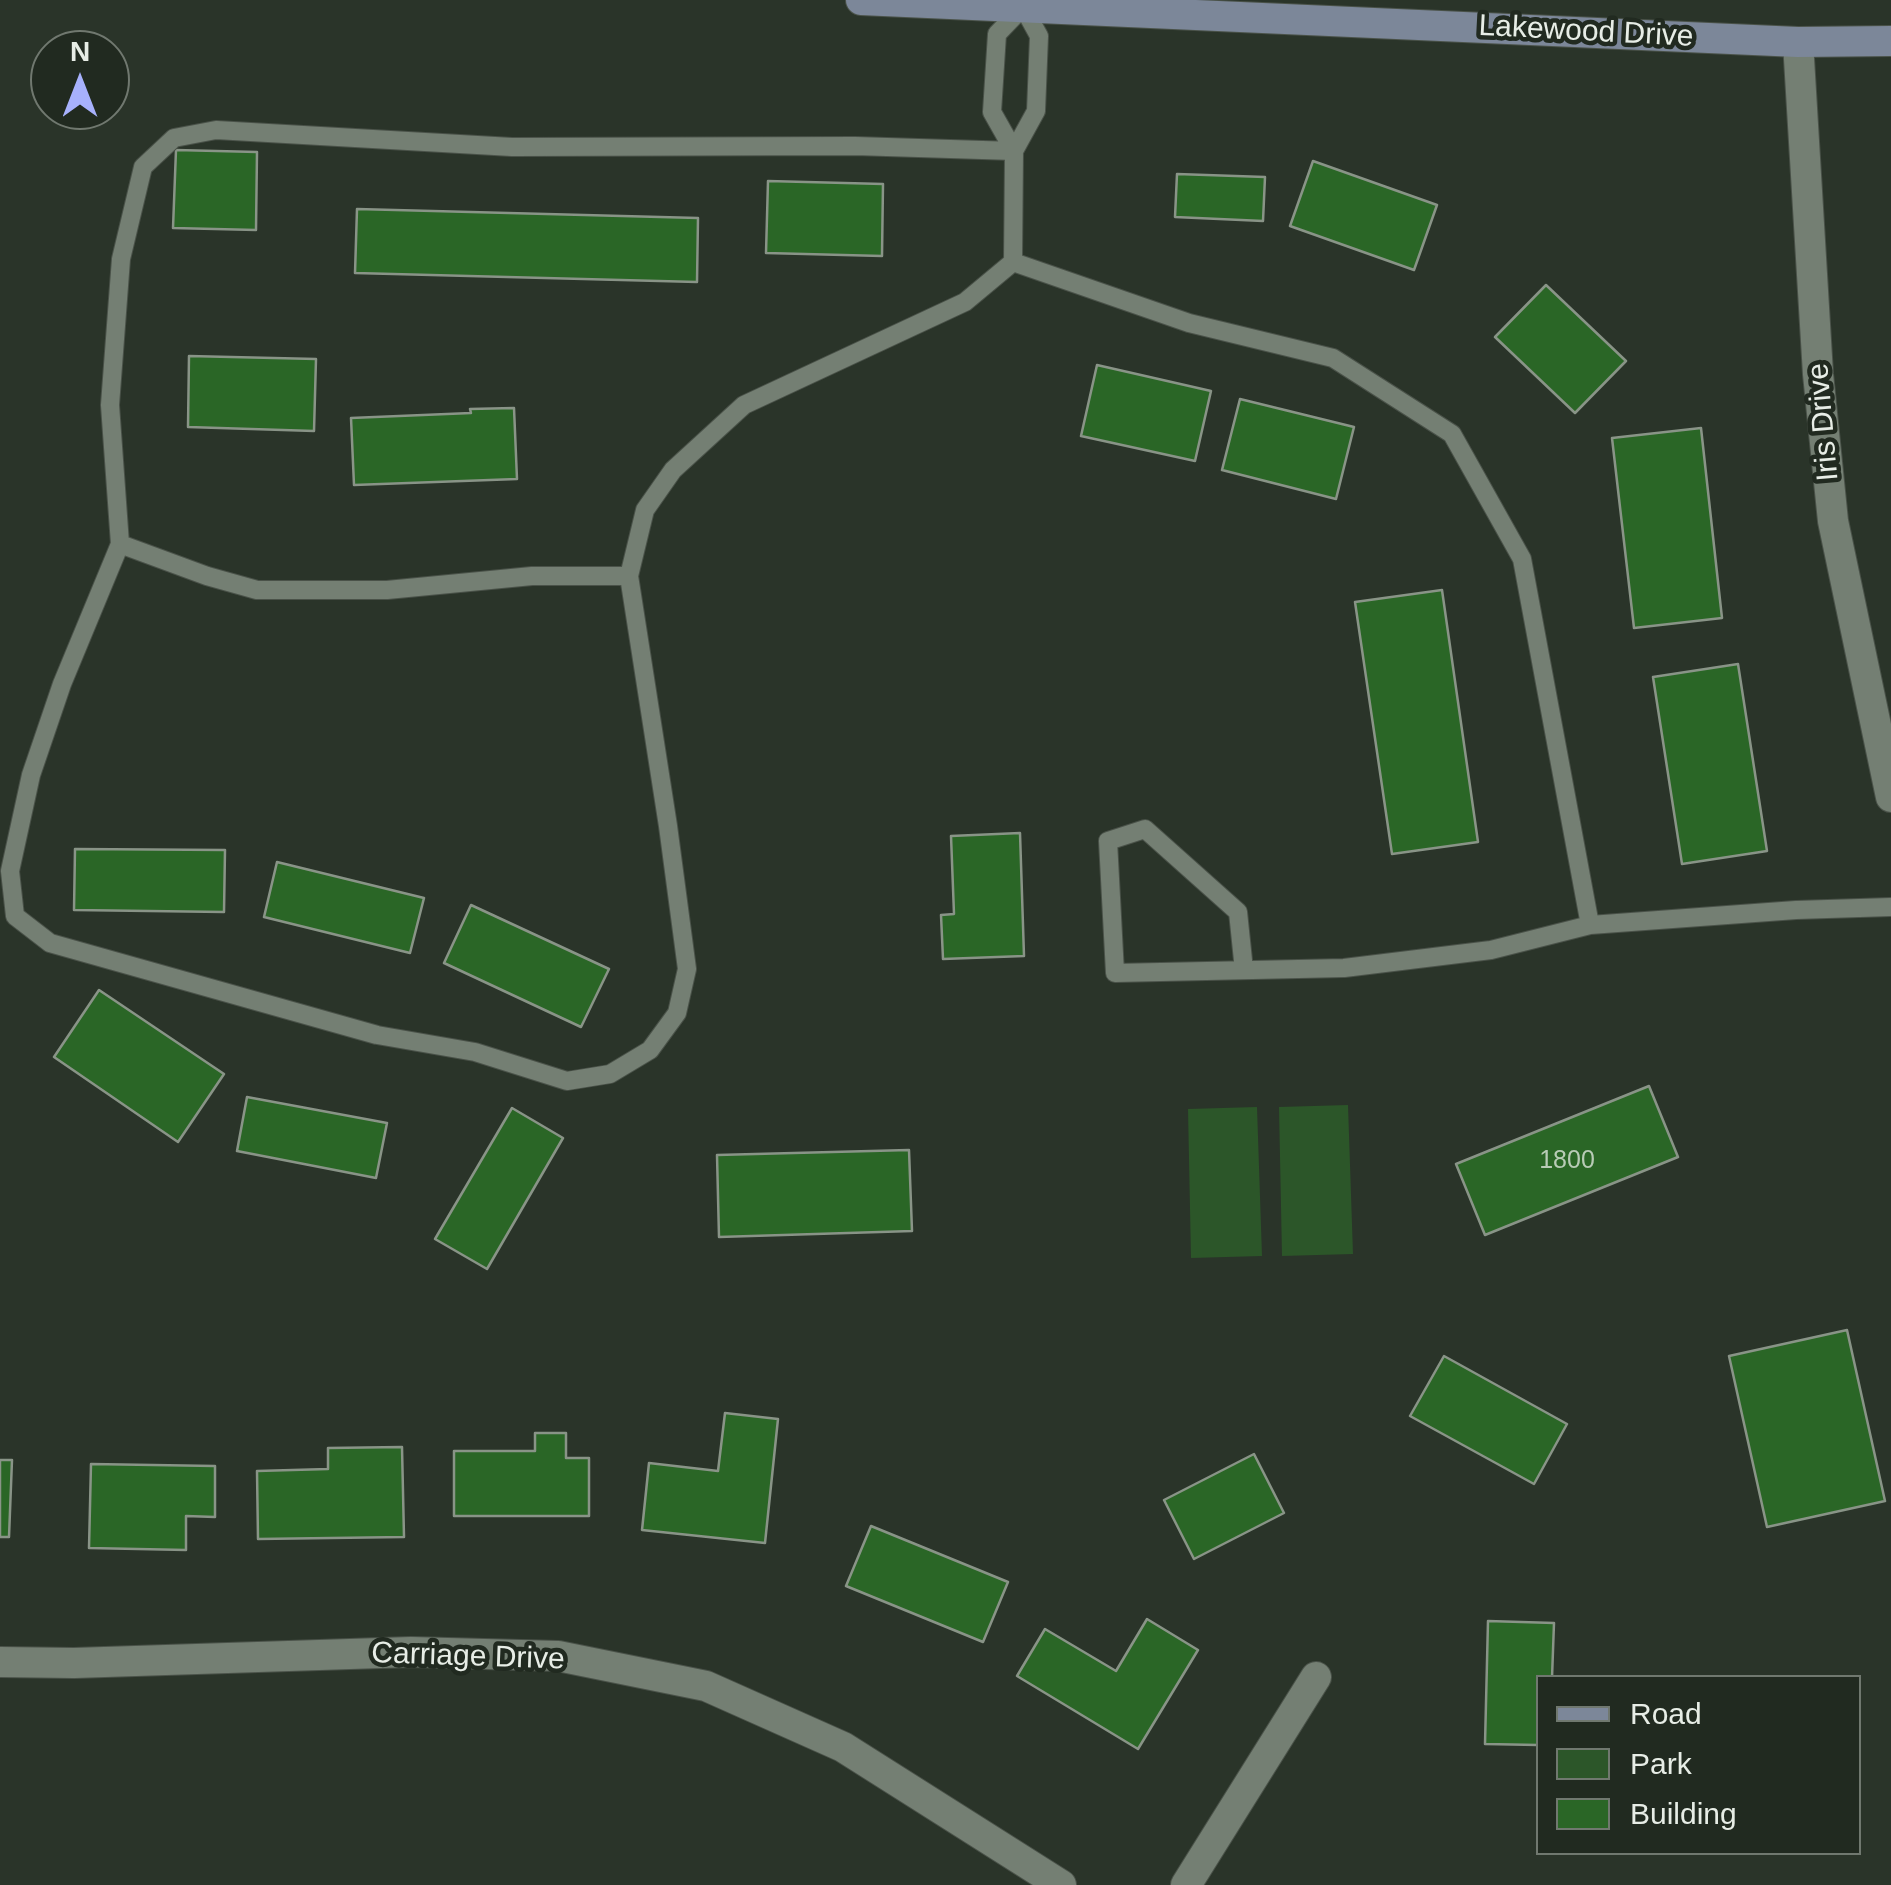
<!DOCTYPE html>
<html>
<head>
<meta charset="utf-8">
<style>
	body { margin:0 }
	#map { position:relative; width:1891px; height:1885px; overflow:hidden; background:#2a3429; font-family:Helvetica,sans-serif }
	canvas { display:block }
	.legend { position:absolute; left:1536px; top:1675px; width:325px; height:180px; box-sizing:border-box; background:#212a20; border:2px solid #70786f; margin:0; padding:12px 18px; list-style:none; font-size:30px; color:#e7ede6 }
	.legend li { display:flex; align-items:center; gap:20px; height:50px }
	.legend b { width:50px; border:2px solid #70786f }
	.north { position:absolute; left:30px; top:30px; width:100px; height:100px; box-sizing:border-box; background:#212a20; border:2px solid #70786f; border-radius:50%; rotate:0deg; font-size:28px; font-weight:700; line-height:40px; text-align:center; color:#e7ede6 }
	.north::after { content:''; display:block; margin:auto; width:35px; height:45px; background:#a7b1fc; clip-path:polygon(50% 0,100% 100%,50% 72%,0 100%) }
</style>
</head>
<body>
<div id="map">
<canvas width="1891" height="1885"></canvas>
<ul class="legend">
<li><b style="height:12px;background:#7c8799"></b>Road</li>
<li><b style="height:28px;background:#2c5629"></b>Park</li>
<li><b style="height:28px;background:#2a6626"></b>Building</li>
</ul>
<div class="north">N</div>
</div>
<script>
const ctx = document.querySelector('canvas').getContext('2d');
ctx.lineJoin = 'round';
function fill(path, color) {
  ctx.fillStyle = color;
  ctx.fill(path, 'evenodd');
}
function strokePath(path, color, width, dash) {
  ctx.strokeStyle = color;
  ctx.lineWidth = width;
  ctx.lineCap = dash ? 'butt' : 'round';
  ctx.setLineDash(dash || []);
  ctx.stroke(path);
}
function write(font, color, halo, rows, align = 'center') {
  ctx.font = font + ' Helvetica,sans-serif';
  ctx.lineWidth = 9;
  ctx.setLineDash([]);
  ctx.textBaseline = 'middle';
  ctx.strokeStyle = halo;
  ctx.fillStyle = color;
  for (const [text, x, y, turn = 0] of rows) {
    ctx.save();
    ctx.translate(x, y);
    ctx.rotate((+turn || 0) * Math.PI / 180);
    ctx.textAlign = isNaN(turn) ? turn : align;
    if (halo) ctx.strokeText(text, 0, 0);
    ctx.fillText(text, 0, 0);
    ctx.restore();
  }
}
const green = new Path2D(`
	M1348 1105 1353 1254 1282 1256 1279 1107Z
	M1257 1107 1262 1256 1191 1258 1188 1109Z`);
const building = new Path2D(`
	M176 150 257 152 256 230 173 228Z
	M1313 161 1437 205 1414 270 1290 226Z
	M1177 174 1265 177 1263 221 1175 217Z
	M768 181 883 184 882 256 766 253Z
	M357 209 698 218 697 282 355 273Z
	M1546 285 1626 361 1575 413 1495 337Z
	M189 356 316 359 314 431 188 427Z
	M1097 365 1211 391 1195 461 1081 436Z
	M1240 399 1354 427 1336 499 1222 470Z
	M514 408 517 479 354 485 351 418 471 413 470 409Z
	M1701 428 1722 618 1634 628 1612 438Z
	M1442 590 1478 842 1392 854 1355 602Z
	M1738 664 1767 851 1682 864 1653 677Z
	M1020 833 1024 956 943 959 941 915 954 914 951 836Z
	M75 849 225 850 224 912 74 910Z
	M277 862 424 898 410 953 264 917Z
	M471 905 609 969 581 1027 444 963Z
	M99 990 224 1074 178 1142 54 1057Z
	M1649 1086 1678 1157 1485 1235 1456 1164Z
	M247 1097 387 1123 376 1178 237 1151Z
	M512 1108 563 1138 487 1269 435 1239Z
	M909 1150 912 1231 719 1237 717 1155Z
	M1847 1330 1885 1501 1767 1527 1729 1356Z
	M1444 1356 1567 1424 1534 1484 1410 1416Z
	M725 1413 778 1419 765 1543 642 1530 649 1463 718 1471Z
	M535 1433H566V1458H589V1516H454V1451H535Z
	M402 1447 404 1537 258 1539 257 1471 328 1469V1448Z
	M1254 1454 1284 1513 1194 1559 1164 1500Z
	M0 1460H12L9 1537H0Z
	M91 1464 215 1466V1517L186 1516V1550L89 1548Z
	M871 1526 1008 1582 983 1642 846 1586Z
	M1147 1619 1198 1650 1138 1749 1017 1676 1045 1629 1116 1671Z
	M1488 1621 1554 1623 1552 1678H1538V1745L1485 1744Z`);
const lane = new Path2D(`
	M1013 262 1189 323 1333 358 1452 434 1522 559 1590 925
	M120 544 62 684 31 775 10 871 15 916 50 943 377 1035 475 1052 567 1081 610 1074 650 1050 677 1013 687 969 668 826 629 576 645 510 673 470 744 405 965 302 1013 262 1014 151 992 112 997 34 1023 7 1039 36 1036 111 1014 151 855 146 512 147 216 130 174 138 143 167 121 259 110 405 120 544
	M120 544 207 576 257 590H387L532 576H629
	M1244 970 1238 912 1145 829 1108 841 1115 973 1344 968 1491 950 1590 925 1796 910 1891 907`);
const street = new Path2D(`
	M1798 42 1818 374 1833 521 1891 797
	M0 1662 74 1663 411 1652 558 1656 706 1686 843 1747 1061 1885
	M1186 1885 1316 1677`);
const secondary = new Path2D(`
	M861 0 1798 42 1891 41`);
const numberNames = [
	["1800",1567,1161]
];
const streetNames = [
	["Lakewood Drive",1586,32,3],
	["Iris Drive",1824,422,-95],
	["Carriage Drive",468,1657,2]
];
fill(green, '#2c5629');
fill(building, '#2a6626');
strokePath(building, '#899487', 2.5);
strokePath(lane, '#4a5249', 20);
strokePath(street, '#4a5249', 32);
strokePath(secondary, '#4a5249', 32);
strokePath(lane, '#747f73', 18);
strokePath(street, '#747f73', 30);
strokePath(secondary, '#7c8799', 30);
write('25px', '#b8cbb6', null, numberNames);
write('30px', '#e7ede6', '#212a20', streetNames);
</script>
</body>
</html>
